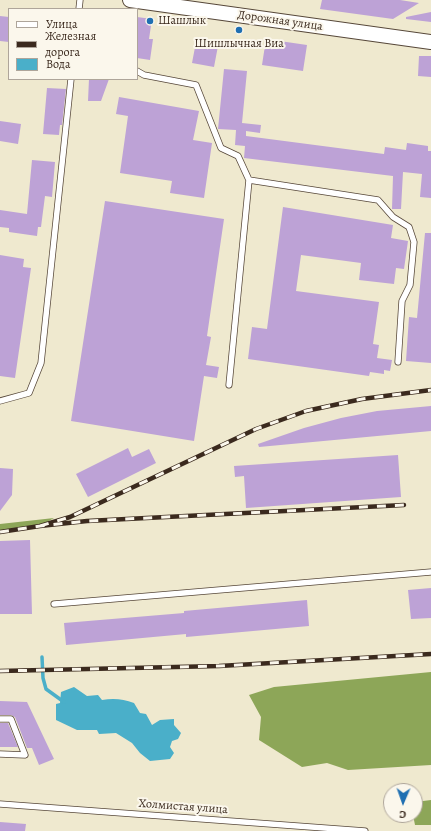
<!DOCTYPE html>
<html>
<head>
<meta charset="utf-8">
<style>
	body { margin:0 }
	#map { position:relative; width:431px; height:831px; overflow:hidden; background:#efe9cf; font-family:Alegreya,serif }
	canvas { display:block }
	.legend { position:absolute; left:8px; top:8px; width:130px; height:72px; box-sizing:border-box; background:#fbf7ec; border:1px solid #aea59a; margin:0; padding:5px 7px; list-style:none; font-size:12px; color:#3b2a1e }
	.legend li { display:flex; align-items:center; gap:8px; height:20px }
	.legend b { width:20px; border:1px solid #aea59a }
	.north { position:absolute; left:383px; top:783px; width:40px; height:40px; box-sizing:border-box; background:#fbf7ec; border:1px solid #aea59a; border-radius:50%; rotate:182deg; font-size:11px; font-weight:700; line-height:16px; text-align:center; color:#3b2a1e }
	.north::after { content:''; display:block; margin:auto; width:14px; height:18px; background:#1f6fb2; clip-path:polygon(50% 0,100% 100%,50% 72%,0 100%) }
</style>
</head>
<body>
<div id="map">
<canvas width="431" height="831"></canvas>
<ul class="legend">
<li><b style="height:5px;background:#fff"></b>Улица</li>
<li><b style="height:5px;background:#3b2a1e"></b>Железная дорога</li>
<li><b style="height:11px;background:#4aafc9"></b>Вода</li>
</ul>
<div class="north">С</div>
</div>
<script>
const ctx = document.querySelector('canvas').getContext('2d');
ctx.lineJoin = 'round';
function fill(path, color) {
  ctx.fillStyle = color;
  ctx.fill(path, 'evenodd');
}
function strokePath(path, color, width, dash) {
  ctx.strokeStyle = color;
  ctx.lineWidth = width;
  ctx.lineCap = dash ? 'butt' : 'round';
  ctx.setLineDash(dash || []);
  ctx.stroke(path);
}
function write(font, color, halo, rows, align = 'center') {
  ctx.font = font + ' Alegreya,serif';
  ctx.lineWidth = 4;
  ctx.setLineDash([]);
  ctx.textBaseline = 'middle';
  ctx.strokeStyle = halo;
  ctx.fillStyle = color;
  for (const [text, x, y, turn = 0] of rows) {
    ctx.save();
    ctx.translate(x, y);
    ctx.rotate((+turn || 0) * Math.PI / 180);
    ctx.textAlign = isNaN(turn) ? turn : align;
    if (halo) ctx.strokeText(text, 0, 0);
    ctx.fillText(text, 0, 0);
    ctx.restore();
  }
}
const forest = new Path2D(`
	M54 518 40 526 0 532V524Z
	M431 672V765L348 770 327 763 302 767 259 740 261 717 249 695 274 687Z
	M431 800V825H415L413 815H415V802Z`);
const water = new Path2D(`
	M74 687 87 696 98 695 102 700C114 698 123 699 134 703L140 713 146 714 152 725 160 720 174 719V725L181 733 178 739 172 741 170 747 174 753 170 759 150 761 140 753 132 743 116 733 99 734 97 730H77L56 720V704L60 703 61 692Z`);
const stream = new Path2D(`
	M42 657 43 678 46 689 64 702`);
const building = new Path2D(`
	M322 0H400L419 3 393 19 320 9Z
	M431 12V22L406 19V17Z
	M0 16 9 17V42L0 41Z
	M137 17 152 19 149 39H153L150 60 137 58Z
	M266 39 307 45 303 71 262 65Z
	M196 42 218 46 214 67 192 63Z
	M419 56H431V77L418 76Z
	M224 69 247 71 242 123 261 125 260 133 246 131V136L384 154 385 147 406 150 407 143 428 146V151H431V198L420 197 422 174 403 172 401 209H392L393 176 244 158 245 146 235 145 236 130 218 129Z
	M89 79H109L101 101H88Z
	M47 88 66 89 62 125H60L59 135 43 134Z
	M119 97 199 111 193 140 212 143 204 198 170 193 172 181 120 173 128 116 116 114Z
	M0 121 21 124 18 144 0 141Z
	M32 160 55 162 52 197 45 196 41 227H38L37 236 9 232V228L0 227V210L27 214Z
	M105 201 224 219 207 336 211 337 206 365 219 367 217 378 204 376 194 441 71 421Z
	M283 207 393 225 391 238 408 241 404 269 396 268 394 284 359 280 361 263 301 255 296 291 379 302 373 344 379 345 377 358 392 360 390 371 384 370V374L370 372 369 376 248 359 252 327 267 329Z
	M425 233H431V363L406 361 409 317 417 318Z
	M0 255 24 259 23 267 31 268 15 378 0 376Z
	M431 406V431L259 447 258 444 304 428 341 418 377 411Z
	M128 448 132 457 149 449 156 463 88 497 76 474Z
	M398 455 401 497 246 508 244 476 235 477 234 466Z
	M0 468 13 469 12 495 0 511Z
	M30 540 32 614H0V541Z
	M431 588V618L411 619 408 590Z
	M307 600 309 626 186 637V634L66 645 64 623 184 613V611Z
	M0 701 27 702 54 759 39 765 32 748H27L15 717 11 715H0Z
	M0 723H8L18 747H0Z
	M0 822 26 824 25 831H0Z`);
const service = new Path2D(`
	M79 9 80 0
	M137 71 144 75 196 85 221 148 238 156 249 180 229 385
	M249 180 378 200 393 217 409 227 414 242 410 285 402 301 398 362
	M0 401 29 393 41 363 71 79
	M54 604 431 572
	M0 719H11L25 755 0 754
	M0 804 365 831`);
const tertiary = new Path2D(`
	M130 0 431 42`);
const rail = new Path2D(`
	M40 526 70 517 256 429 306 411 362 399 431 390
	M0 532 40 526 87 521 404 505
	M0 671 219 666 431 654`);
const markers = [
	[150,21,4,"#1f6fb2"],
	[239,30,4,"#1f6fb2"]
];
const poiNames = [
	["Шашлык",158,21],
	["Шишлычная Виа",239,44,"center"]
];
const streetNames = [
	["Дорожная улица",280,21,8],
	["Холмистая улица",183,807,4]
];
fill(forest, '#8da658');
fill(water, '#4aafc9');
strokePath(stream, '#4aafc9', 3.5);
fill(building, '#bda2d6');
strokePath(service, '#564739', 7);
strokePath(tertiary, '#564739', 16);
strokePath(service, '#fff', 5.5);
strokePath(tertiary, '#fff', 14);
strokePath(rail, '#3b2a1e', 4.5);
strokePath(rail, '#fbf7ec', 3, [9]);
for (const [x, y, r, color] of markers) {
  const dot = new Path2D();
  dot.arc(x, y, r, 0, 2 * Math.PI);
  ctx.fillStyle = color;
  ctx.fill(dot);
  strokePath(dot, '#fbf7ec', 1.5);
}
write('12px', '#3b2a1e', '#fbf7ec', poiNames, 'left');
write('12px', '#3b2a1e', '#fbf7ec', streetNames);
</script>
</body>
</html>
